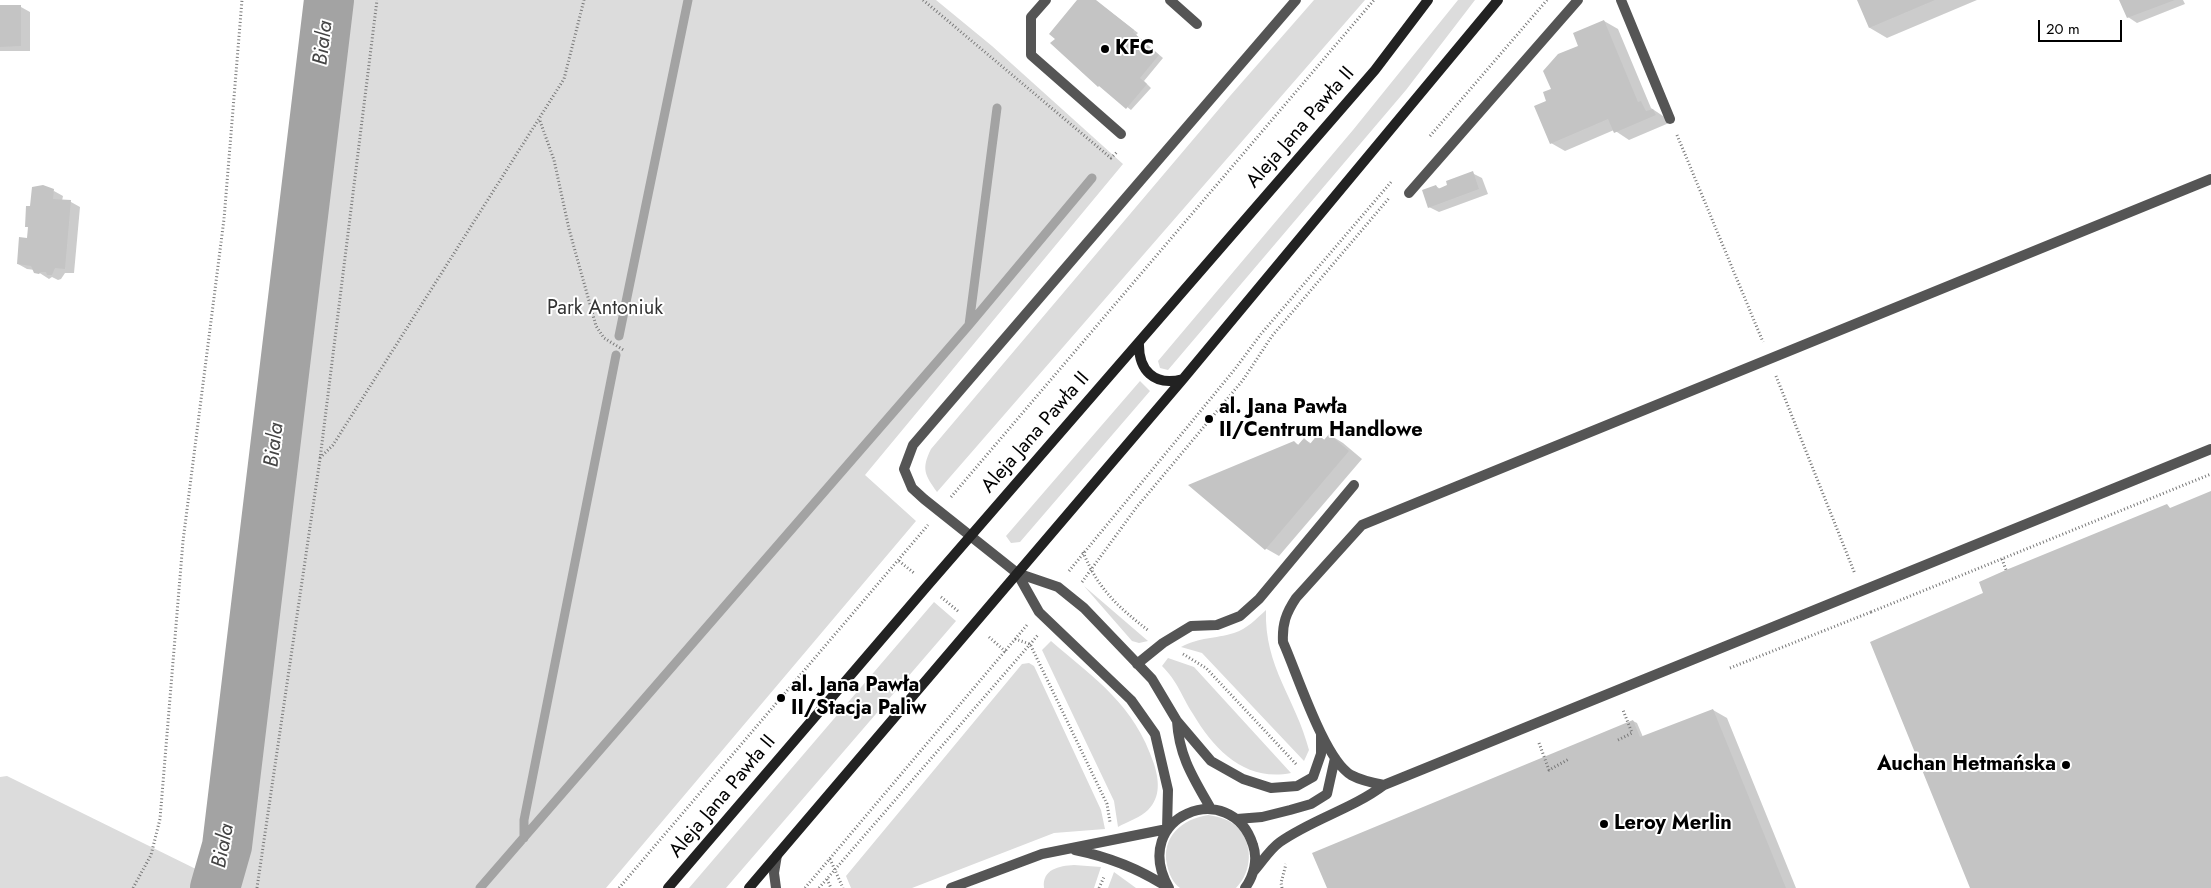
<!DOCTYPE html>
<html>
<head>
<meta charset="utf-8">
<style>
	body { margin:0 }
	#map { position:relative; width:2211px; height:888px; overflow:hidden; background:#fff; font-family:Jost,sans-serif }
	canvas { display:block }
	.scale { position:absolute; left:2038px; top:20px; width:84px; height:22px; box-sizing:border-box; border:2px solid #000; border-top:0; padding-left:6px; font-size:15px; line-height:18px; white-space:nowrap; color:#000; -webkit-text-stroke:4px #fff; paint-order:stroke }
</style>
</head>
<body>
<div id="map">
<canvas width="2211" height="888"></canvas>
<div class="scale">20 m</div>
</div>
<script>
const ctx = document.querySelector('canvas').getContext('2d');
ctx.lineJoin = 'round';
function fill(path, color) {
  ctx.fillStyle = color;
  ctx.fill(path, 'evenodd');
}
function strokePath(path, color, width, dash) {
  ctx.strokeStyle = color;
  ctx.lineWidth = width;
  ctx.lineCap = dash ? 'butt' : 'round';
  ctx.setLineDash(dash || []);
  ctx.stroke(path);
}
function write(font, color, halo, rows, align = 'center') {
  ctx.font = font + ' Jost,sans-serif';
  ctx.lineWidth = 4;
  ctx.setLineDash([]);
  ctx.textBaseline = 'middle';
  ctx.strokeStyle = halo;
  ctx.fillStyle = color;
  for (const [text, x, y, turn = 0] of rows) {
    ctx.save();
    ctx.translate(x, y);
    ctx.rotate((+turn || 0) * Math.PI / 180);
    ctx.textAlign = isNaN(turn) ? turn : align;
    if (halo) ctx.strokeText(text, 0, 0);
    ctx.fillText(text, 0, 0);
    ctx.restore();
  }
}
const green = new Path2D(`
	M331 0H936L992 46 1123 164 865 475 916 521 606 888H222L234 848Z
	M1314 0H1365L937 492C925 475 921 469 931 449L1230 96Z
	M1458 0H1475L1406 90 1168 370 1160 368 1158 361 1353 130Z
	M1140 381 1150 391 1020 542 1011 543 1006 536Z
	M1084 586 1148 641 1139 643 1132 641Z
	M934 602 956 621 726 888H689Z
	M1266 610C1264 667 1296 699 1309 750L1304 761 1202 653 1181 647C1200 637 1214 639 1234 633 1247 629 1256 619 1266 610Z
	M1051 641C1096 680 1134 704 1154 764 1159 780 1161 797 1148 810 1141 817 1127 822 1118 827L1114 801 1042 650Z
	M1168 658 1194 667 1291 773C1246 782 1215 751 1193 714 1181 695 1178 682 1162 666Z
	M1029 663 1034 666 1101 810 1105 829 1054 833 912 888H851L846 876 1022 664Z
	M7 776 206 874 198 888H0V777Z
	M1208 815C1219 817 1229 819 1237 827 1254 844 1252 872 1236 888H1180C1173 883 1169 874 1167 865 1161 837 1182 819 1208 815Z
	M1074 865 1101 867 1094 888H1044C1042 869 1059 866 1074 865Z
	M1114 872 1136 888H1108Z`);
const shadow = new Path2D(`
	M1079 0H1095L1138 33 1136 35 1163 58 1144 81 1151 88 1131 110 1082 72 1056 39Z
	M1858 0H1977L1887 38 1870 28Z
	M2120 0H2183L2185 4 2137 23 2128 17Z
	M0 7H21L30 12V51H0Z
	M1604 21 1618 29 1651 108 1666 118 1669 123 1629 140 1614 130 1565 151 1551 143 1548 102 1552 90 1580 47Z
	M1472 173 1482 178 1488 194 1439 212 1429 207 1436 186 1440 189Z
	M54 191 63 196 62 201 71 202 80 207 74 273H65L61 279 58 280 52 277 49 279 35 270 27 269 18 264 28 240 29 228 26 226 31 208Z
	M1330 435 1343 443 1362 459 1279 556 1265 548 1294 443 1299 445 1304 439 1312 444 1318 436 1325 440Z
	M1713 710 1727 718 1796 888H1328L1633 721 1637 723 1643 737Z`);
const stream = new Path2D(`
	M969 325 997 108
	M619 336 688 0
	M524 838V820L616 355
	M480 888 969 325 1092 178`);
const river = new Path2D(`
	M215 888 227 846 329 0`);
const building = new Path2D(`
	M1077 0H1096L1134 30 1133 32 1159 55 1140 78 1147 84 1126 109 1099 86 1098 87 1050 43 1055 39 1049 34Z
	M1857 0H1935L1869 28Z
	M2119 0H2175L2127 18Z
	M0 5H21V46L0 47Z
	M1604 20 1638 102 1641 101 1646 111 1653 109 1656 115 1614 133 1608 119 1550 144 1534 106 1546 101 1543 92 1551 89 1543 71 1558 54 1578 46 1573 33Z
	M1473 171 1479 189 1428 208 1422 190 1436 185 1438 189 1447 185 1446 181Z
	M43 185 54 189 53 199 71 200 65 269 55 268 52 275H47L46 272H41L39 274 34 273 31 266 17 264 19 237 27 238 28 227H25L26 206H30L32 187Z
	M1318 434 1324 440 1329 434 1349 451 1265 550 1188 485 1294 441 1298 445 1304 438 1310 444Z
	M2211 491V888H1970L1870 642 1983 593 1979 582 2006 570 2167 504 2170 508Z
	M1713 709 1786 888H1327L1312 853 1633 720 1640 737Z`);
const path = new Path2D(`
	M923 0 1111 158 1117 152
	M540 121 554 160 569 229 596 326 604 338 625 351
	M1677 135 1763 342
	M1430 136 1547 0
	M1776 376 1855 574
	M320 458 333 445 564 79 584 0
	M951 497 1374 0
	M1083 552C1098 589 1118 607 1149 631
	M2002 559 2006 570
	M899 561 914 573
	M1069 571 1235 369 1261 334 1392 181
	M1082 582 1136 508 1243 380 1272 336 1390 197
	M941 597 959 612
	M1871 612 2211 474
	M989 637 1006 652
	M1015 639 1030 644 1107 804 1110 822
	M1183 654 1206 668 1296 764
	M1730 668 1871 612
	M1618 740 1632 733 1623 710
	M1539 743 1549 770 1569 759
	M830 859 843 888
	M827 879 831 888
	M133 888 151 855 160 819 183 541 224 219 242 0
	M257 888 320 459 377 0
	M619 888 928 525
	M805 888 1027 625
	M819 888 1038 635
	M1099 888 1104 877
	M1282 888 1281 883 1286 864`);
const service = new Path2D(`
	M1046 0 1031 17V55L1121 134
	M1170 0 1197 24
	M1296 0 913 445 904 469 912 488 924 499 1017 573 1058 587 1084 608 1152 679 1177 721 1211 761 1243 779 1271 788 1297 786 1313 777 1321 754V734
	M1621 0 1670 119
	M1409 193 1578 0
	M1017 573 1039 612 1131 700 1155 734 1168 790 1167 829
	M1137 664 1163 643 1191 626 1217 625 1240 616 1259 599 1354 485
	M1177 721C1179 757 1194 779 1211 809
	M1384 785C1373 783 1362 781 1351 775 1324 759 1297 673 1283 642 1282 624 1286 613 1296 598L1362 525 2211 179
	M1237 819 1262 817 1290 810 1311 804 1327 794 1335 758
	M1075 850C1109 857 1138 868 1167 887
	M1254 871C1262 862 1270 849 1280 842 1313 819 1352 809 1384 785L2211 449
	M776 888 774 873 777 855
	M951 888 1042 854 1167 829
	M1169 888C1128 816 1231 776 1253 845 1258 859 1254 876 1245 888`);
const secondary = new Path2D(`
	M1139 342C1138 370 1154 387 1183 379
	M668 888 928 585 1375 70 1428 0
	M749 888 1183 379 1498 0`);
const markers = [
	[1105,49,5,"#000"],
	[1209,419,5,"#000"],
	[781,698,5,"#000"],
	[2066,765,5,"#000"],
	[1604,824,5,"#000"]
];
const poiNames = [
	["KFC",1115,49],
	["al. Jana Pawła",1219,408],
	["II/Centrum Handlowe",1219,431],
	["al. Jana Pawła",791,686],
	["II/Stacja Paliw",791,709],
	["Auchan Hetmańska",2056,765,"right"],
	["Leroy Merlin",1614,824]
];
const streetNames = [
	["Aleja Jana Pawła II",1301,128,-49],
	["Aleja Jana Pawła II",1036,433,-49],
	["Aleja Jana Pawła II",723,797,-50]
];
const parkNames = [
	["Park Antoniuk",605,309]
];
const waterNames = [
	["Biala",324,43,-83],
	["Biala",275,445,-83],
	["Biala",224,846,-79]
];
fill(green, '#dcdcdc');
fill(shadow, '#0003');
strokePath(stream, '#a3a3a3', 9);
strokePath(river, '#a3a3a3', 50);
fill(building, '#c4c4c4');
strokePath(path, '#777', 3, [1, 2.5]);
strokePath(service, '#555', 10);
strokePath(secondary, '#222', 10);
for (const [x, y, r, color] of markers) {
  const dot = new Path2D();
  dot.arc(x, y, r, 0, 2 * Math.PI);
  ctx.fillStyle = color;
  ctx.fill(dot);
  strokePath(dot, '#fff', 2);
}
write('bold 20px', '#000', '#fff', poiNames, 'left');
write('20px', '#000', '#fff', streetNames);
write('20px', '#333', '#fff', parkNames);
write('italic 21px', '#444', '#fff', waterNames);
</script>
</body>
</html>
